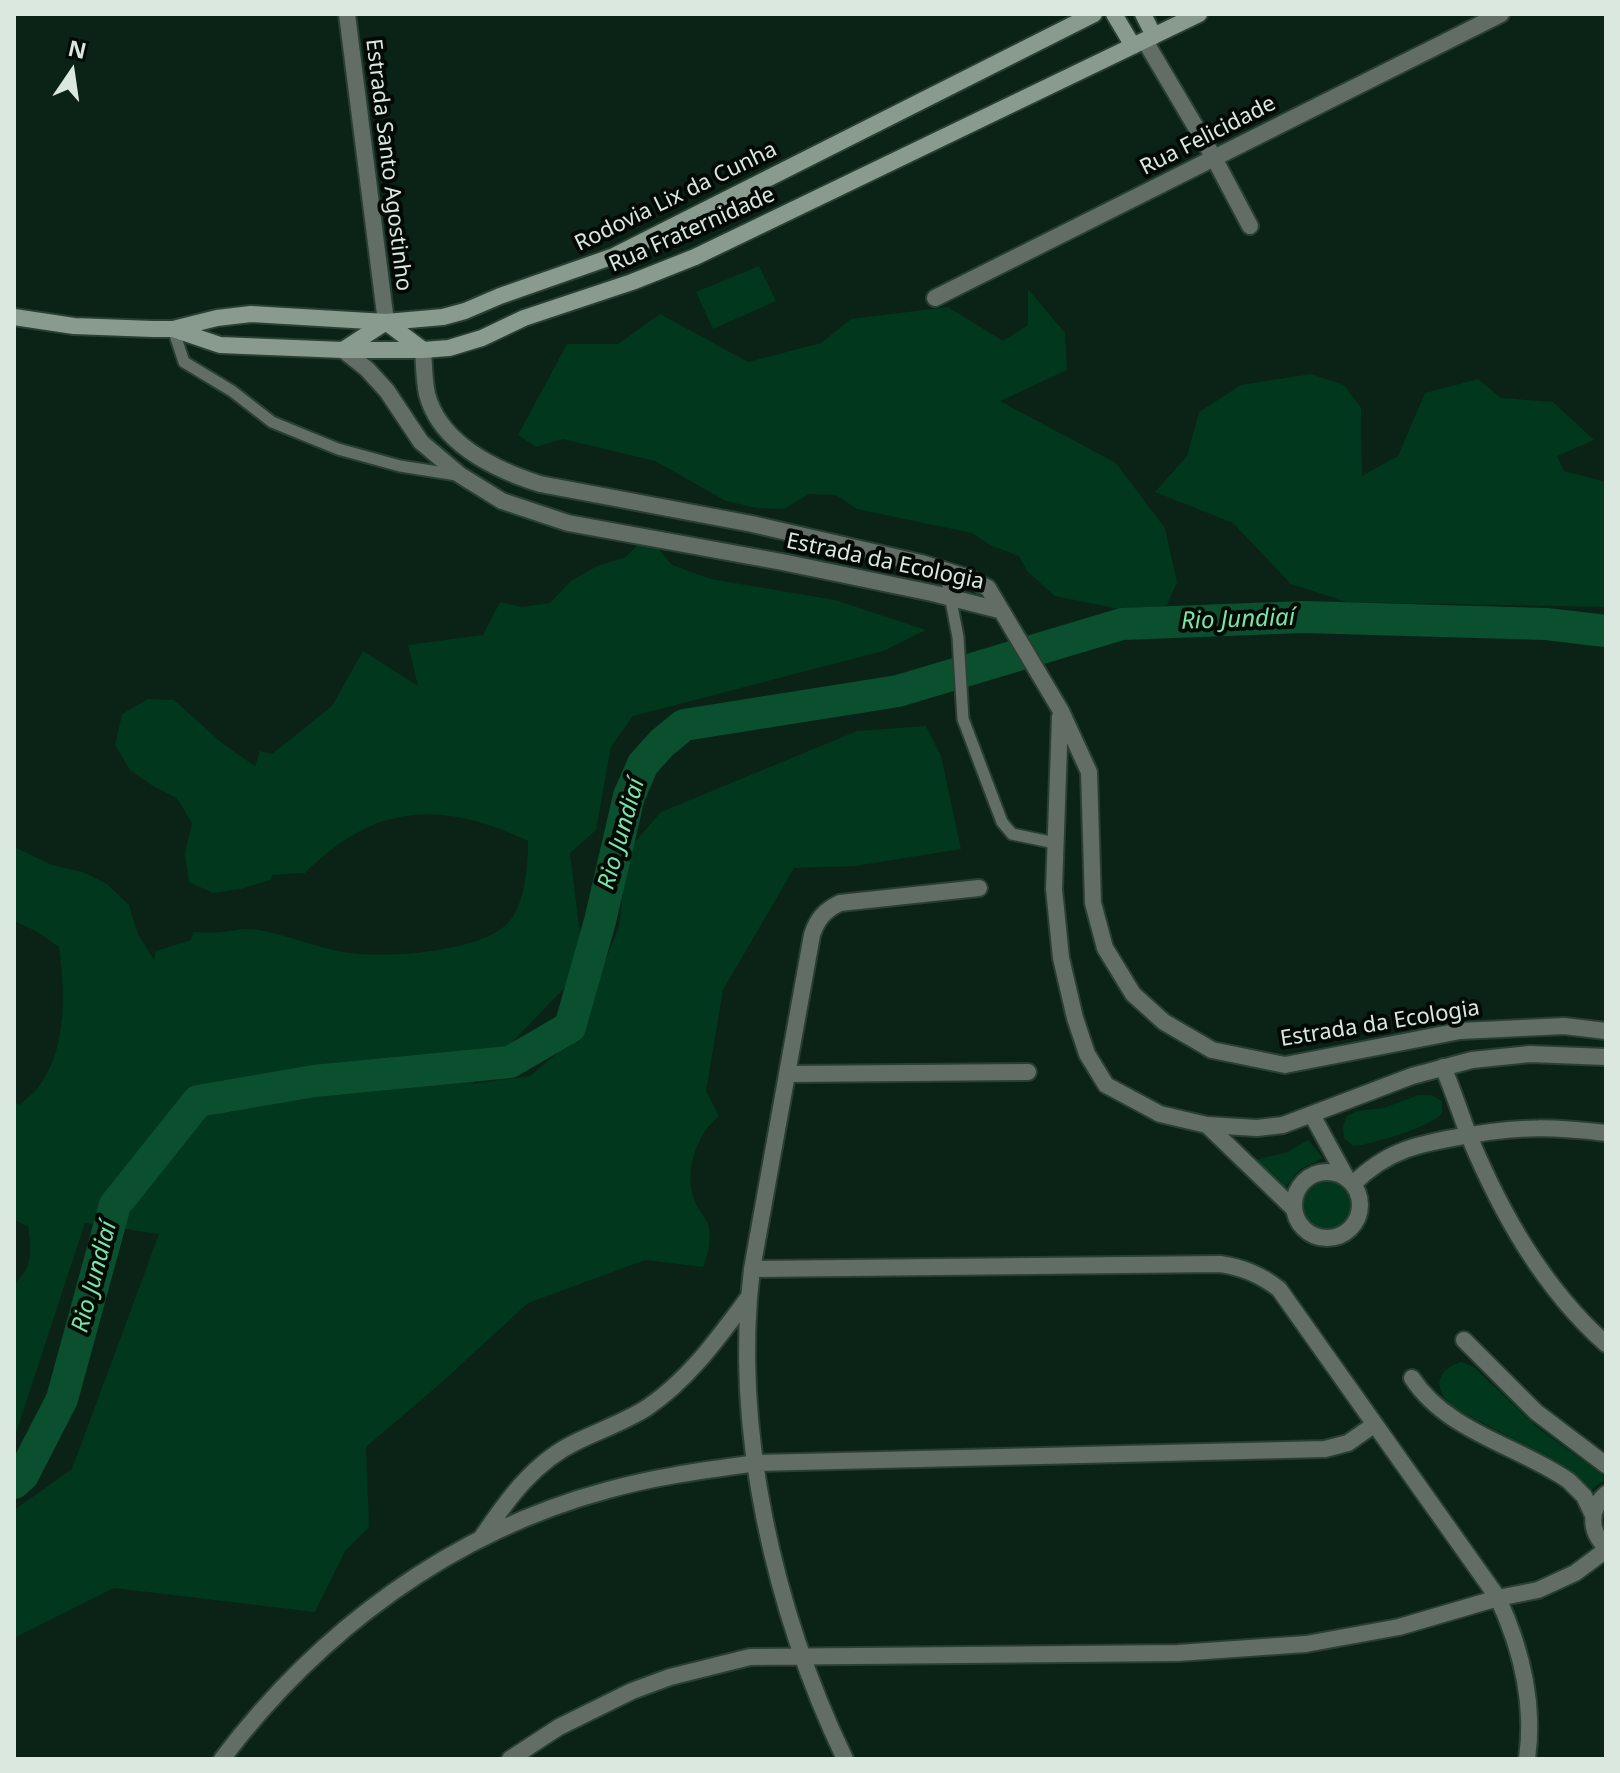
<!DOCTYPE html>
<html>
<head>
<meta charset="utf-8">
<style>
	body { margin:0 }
	#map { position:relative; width:1620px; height:1773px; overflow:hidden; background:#0b2316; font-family:"Noto Sans",sans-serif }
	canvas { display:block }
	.frame { position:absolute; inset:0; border:16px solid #dae8df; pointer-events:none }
	.north { position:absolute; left:32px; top:32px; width:80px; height:80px; -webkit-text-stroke:6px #030a05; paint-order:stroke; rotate:13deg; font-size:22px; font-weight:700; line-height:32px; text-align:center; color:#dae8df }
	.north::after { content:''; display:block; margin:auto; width:28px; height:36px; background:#dae8df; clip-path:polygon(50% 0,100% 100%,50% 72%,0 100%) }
</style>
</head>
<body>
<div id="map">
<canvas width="1620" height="1773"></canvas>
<div class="frame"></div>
<div class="north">N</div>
</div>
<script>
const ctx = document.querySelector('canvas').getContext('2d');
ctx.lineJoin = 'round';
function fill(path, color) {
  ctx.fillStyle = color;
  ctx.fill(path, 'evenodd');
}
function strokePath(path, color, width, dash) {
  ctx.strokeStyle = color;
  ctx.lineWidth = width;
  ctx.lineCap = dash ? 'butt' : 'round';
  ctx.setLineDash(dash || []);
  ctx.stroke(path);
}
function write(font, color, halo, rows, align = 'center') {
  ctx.font = font + ' "Noto Sans",sans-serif';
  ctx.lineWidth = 8;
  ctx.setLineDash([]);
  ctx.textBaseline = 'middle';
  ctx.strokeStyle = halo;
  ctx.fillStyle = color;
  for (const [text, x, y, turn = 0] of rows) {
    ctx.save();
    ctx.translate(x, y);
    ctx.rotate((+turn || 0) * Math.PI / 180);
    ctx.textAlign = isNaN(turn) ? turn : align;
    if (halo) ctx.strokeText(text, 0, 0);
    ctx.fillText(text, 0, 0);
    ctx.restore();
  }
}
const green = new Path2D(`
	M759 266 776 301 713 329 696 292Z
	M1028 289 1065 333 1067 370 1000 401 1116 463 1165 528 1177 582 1167 605 1129 611 1055 596 1027 571 1019 556 992 546 972 533 857 509 836 495 809 494 784 509 757 508 726 501 655 461 563 439 536 447 518 435 567 344H618L660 314 748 362 821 343 851 319 948 307 1003 341 1028 325Z
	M1311 374 1344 385 1361 408 1362 476 1398 456 1425 393 1478 379 1501 398 1553 402 1594 440 1557 456 1564 471 1606 482V607L1347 602 1291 584 1233 523 1155 492 1187 456 1199 412 1241 385Z
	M647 535 672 565 711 579 835 600 926 630 883 651 633 716 611 747 596 830 570 853 580 935 568 984 472 1084 530 1076 573 1040 619 927 628 850 661 812 857 731 926 726 941 756 961 849 855 866 794 868 723 990 706 1091 719 1116C696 1134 683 1174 695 1202 699 1212 709 1220 709 1230 711 1243 708 1255 703 1267L645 1260 528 1303 441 1383 366 1447 369 1527 345 1551 315 1612 114 1588 14 1638V1510L72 1469 159 1234 85 1223 14 1439V1285C33 1266 32 1251 28 1226L14 1220V1103L20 1105C27 1098 37 1091 42 1082 67 1044 65 990 59 947L36 931 14 921V847L52 865 83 872 107 884 129 905 138 934 154 960 156 951 191 940 193 932C203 932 213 933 223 932 231 931 240 929 247 929 275 930 314 947 343 952 381 959 480 953 508 923 525 906 528 864 528 841 441 800 375 803 305 873L272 875 270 880 241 889 213 893 189 882 185 854 192 823 177 798 153 786 130 770 115 745 122 714 148 699 174 700 223 744 255 766 260 751 272 754 332 706 363 651 418 686 408 645 483 635 500 602 522 607 550 603 571 581 597 566 626 557Z
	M1418 1095H1431L1442 1101V1114C1426 1128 1374 1144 1353 1146L1344 1138 1343 1126 1347 1116 1357 1111 1384 1108Z
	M1308 1140 1323 1158 1299 1170 1284 1189 1256 1160 1288 1152Z
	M1303 1206a24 24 0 1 1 48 0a24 24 0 1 1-48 0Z
	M1461 1362 1474 1367 1538 1428 1604 1476 1605 1480 1589 1491 1574 1474 1559 1463 1452 1407C1434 1389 1434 1371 1461 1362Z`);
const river = new Path2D(`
	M14 1483 23 1475 62 1399 115 1205 198 1101 314 1081 510 1062 570 1027 600 921 629 796 643 764 662 743 684 725 898 691 1122 624 1303 617 1546 624 1606 631`);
const service = new Path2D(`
	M173 329 184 362 232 391 272 422 338 449 400 466 457 475
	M945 570 958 637 963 719 1002 822 1012 834 1055 843`);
const minor = new Path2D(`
	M347 14 386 322
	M1145 41 1214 158 1250 226
	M935 298 1501 14
	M1443 1067C1453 1090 1460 1113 1469 1136 1501 1213 1543 1288 1606 1344
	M787 1074 1028 1072
	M1312 1115 1346 1177
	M1207 1125 1293 1208
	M1294 1205a33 33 0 1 1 66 0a33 33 0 1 1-66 0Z
	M1353 1184C1389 1148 1423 1143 1470 1135 1521 1126 1555 1127 1606 1133
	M752 1269 1220 1264C1243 1267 1261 1275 1279 1289L1498 1598C1521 1648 1535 1703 1527 1759
	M1464 1340 1536 1412 1606 1465
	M1412 1378C1447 1432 1519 1446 1569 1481L1584 1496 1593 1515
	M1606 1494C1589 1509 1589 1531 1606 1547
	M482 1537C507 1500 534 1462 576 1442 600 1430 625 1422 648 1407 690 1378 718 1338 748 1298
	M222 1759C319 1631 451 1532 608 1490 657 1476 707 1470 757 1463L1325 1449 1348 1443 1375 1424
	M510 1759 559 1727 632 1691 670 1677 750 1657 1178 1653 1306 1644 1399 1627 1498 1598 1538 1590 1575 1573 1606 1550
	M845 1759C775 1613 732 1430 752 1269L812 935C817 919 825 910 840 903L979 888`);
const tertiary = new Path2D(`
	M343 350 367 369 387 391 421 442 460 475 502 501 568 523 782 562 932 593 999 610
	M423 350C424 364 424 380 427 394 440 444 496 470 540 484L752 524 921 563 966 577 988 588 1061 711 1089 772 1093 903 1105 948 1133 994 1164 1022 1212 1050 1285 1065 1460 1031 1564 1026 1606 1031
	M1060 717 1054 889 1061 958 1075 1018 1087 1054 1106 1085 1160 1114 1207 1125 1257 1128 1283 1125 1412 1076 1472 1060 1530 1054 1606 1057`);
const secondary = new Path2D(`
	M1114 14 1133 46
	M1143 14 1154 36
	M14 317 74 326 153 329H173L217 318 251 314 386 322 443 317 465 311 500 296 614 256 1094 14
	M173 329 220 345 343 350H423L449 348 482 338 524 318 632 282 695 257 1199 14
	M343 350 386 322 423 350`);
const streetNames = [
	["Rua Felicidade",1208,136,-27],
	["Estrada Santo Agostinho",388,165,83],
	["Rodovia Lix da Cunha",676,197,-26],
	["Rua Fraternidade",692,230,-24],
	["Estrada da Ecologia",885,562,12],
	["Estrada da Ecologia",1380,1024,-9]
];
const waterNames = [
	["Rio Jundiaí",1238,620,-2],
	["Rio Jundiaí",622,834,-74],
	["Rio Jundiaí",95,1277,-75]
];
fill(green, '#00371d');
strokePath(river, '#0a502f', 32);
strokePath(service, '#283f32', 15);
strokePath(minor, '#283f32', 20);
strokePath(tertiary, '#283f32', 20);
strokePath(secondary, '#283f32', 20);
strokePath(service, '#626d66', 11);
strokePath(minor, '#626d66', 16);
strokePath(tertiary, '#626d66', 16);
strokePath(secondary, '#899b8f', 16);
write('22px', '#dae8df', '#030a05', streetNames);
write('italic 24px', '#77e6a7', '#030a05', waterNames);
</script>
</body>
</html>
